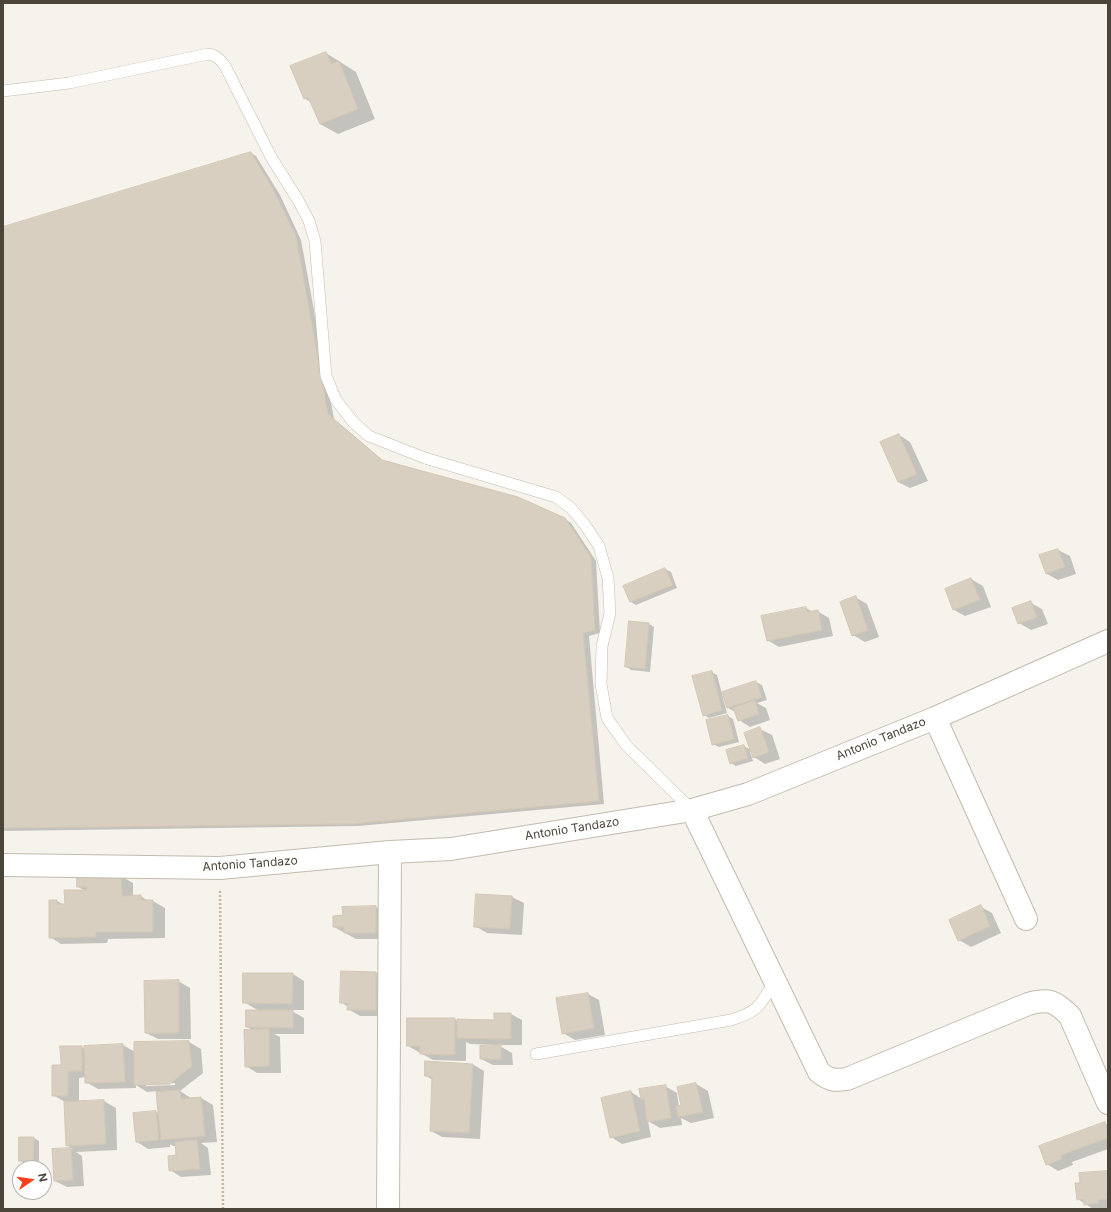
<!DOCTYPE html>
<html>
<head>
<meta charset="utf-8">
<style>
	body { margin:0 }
	#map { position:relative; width:1111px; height:1212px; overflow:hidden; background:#f6f3ec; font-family:Inter,sans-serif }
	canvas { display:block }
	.frame { position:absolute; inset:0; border:4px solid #4b4439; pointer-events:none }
	.north { position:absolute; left:12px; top:1160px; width:40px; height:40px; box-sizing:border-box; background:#fff; border:1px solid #b7b4b0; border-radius:50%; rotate:77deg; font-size:11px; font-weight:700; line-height:16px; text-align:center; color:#4b4439 }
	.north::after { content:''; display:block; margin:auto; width:14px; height:18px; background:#fc3f1d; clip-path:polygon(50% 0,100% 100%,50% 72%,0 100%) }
</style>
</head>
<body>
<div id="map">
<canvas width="1111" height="1212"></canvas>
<div class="frame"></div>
<div class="north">N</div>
</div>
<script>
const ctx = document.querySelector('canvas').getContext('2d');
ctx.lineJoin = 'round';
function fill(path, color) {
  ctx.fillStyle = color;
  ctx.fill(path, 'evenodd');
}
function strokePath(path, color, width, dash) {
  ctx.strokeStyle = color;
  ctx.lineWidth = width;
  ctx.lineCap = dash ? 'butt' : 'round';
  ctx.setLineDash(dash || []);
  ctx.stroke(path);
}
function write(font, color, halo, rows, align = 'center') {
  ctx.font = font + ' Inter,sans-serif';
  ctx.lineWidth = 3;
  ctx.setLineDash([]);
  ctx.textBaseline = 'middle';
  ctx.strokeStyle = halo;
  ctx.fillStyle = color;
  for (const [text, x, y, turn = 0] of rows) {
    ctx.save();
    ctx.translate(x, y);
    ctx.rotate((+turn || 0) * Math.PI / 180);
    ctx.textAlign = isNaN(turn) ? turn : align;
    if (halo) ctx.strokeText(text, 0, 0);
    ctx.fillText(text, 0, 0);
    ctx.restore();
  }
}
const shadow = new Path2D(`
	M326 53 356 72 375 119 338 134 320 124 312 103 304 98Z
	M251 153 256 156 280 195 301 240 334 419 384 462 565 519 571 523 596 561 600 633 589 636 604 804 358 826 3 831V228Z
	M899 435 910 442 928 481 910 488 898 482Z
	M1058 550 1070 556 1076 574 1058 580 1047 574 1041 556Z
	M665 569 671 572 677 588 636 605 631 602Z
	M971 579 983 586 991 607 965 616 954 610Z
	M855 597 867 604 879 637 865 642 853 635Z
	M1031 603 1042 609 1048 624 1031 630 1019 623Z
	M806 608 813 612 817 611 829 618 833 636 779 647 767 640Z
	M630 622 649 624 654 627 650 672 631 670 626 666Z
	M711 672 717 675 727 713 709 718 704 715Z
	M756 682 762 685 767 700 757 703 766 708 770 720 750 727 739 720 735 710 734 711 728 708 723 693Z
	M728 716 733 719 739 742 719 747 713 744Z
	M760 729 772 735 780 759 765 764 754 757 752 752H750L753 761 736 766 731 763 744 746 751 750Z
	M121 876 133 883V897L141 896 148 901H153L165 908V938L108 939 107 943 61 944 50 937V901H57L64 905 86 891 78 887Z
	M477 895 512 897 524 903 522 935 487 933 475 926Z
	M376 907 387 914 388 939H356L334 927 344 916Z
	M981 907 992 913 1001 933 971 947 959 940Z
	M342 972 376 973 388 980 387 1016H360L348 1009V1007L341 1002Z
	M293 974 304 981V1010H290L304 1018V1034H274L280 1037 281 1073H257L246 1066 254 1031 247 1027 259 1011 244 1002Z
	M178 981 190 988 191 1039H158L146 1033Z
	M588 994 599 1000 605 1035 575 1040 563 1033Z
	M511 1014 522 1020V1045H498L512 1053 513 1065H493L481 1059 494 1046V1045L470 1044 466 1042V1061L433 1060 408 1046 455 1019 458 1022 495 1021Z
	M189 1042 201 1049 203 1073 180 1091 191 1098V1099L201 1098 213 1105 217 1142 201 1143 208 1148 211 1175 181 1177 170 1170 177 1156 176 1146H173L170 1144V1147L148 1149 137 1142 156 1112 159 1113 157 1091 147 1092 136 1085V1088L98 1089 86 1082V1077L79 1078V1102L104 1101 116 1108 117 1150 76 1152 82 1156 84 1186 67 1187 55 1181 53 1150 73 1149 67 1145 65 1102 53 1095 62 1066 82 1047 85 1049 123 1045 135 1052V1043ZM175 1083V1085L146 1086V1084Z
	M472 1064 484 1071 480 1139 442 1137 431 1131 433 1080 426 1076Z
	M696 1084 708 1091 714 1118 691 1123 681 1118 682 1125 660 1128 648 1121 651 1137 622 1144 611 1137 631 1092 642 1099 665 1086 677 1093 679 1107 682 1106 679 1088Z
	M1104 1123 1108 1125V1149L1072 1162 1073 1165 1058 1171 1047 1164Z
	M34 1138 39 1141V1164H26L20 1161Z
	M1108 1172V1209H1093L1078 1199 1081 1183Z`);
const building = new Path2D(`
	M326 52 331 64 339 61 358 109 320 124 308 97 304 99 290 66Z
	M251 152 274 191 296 236 328 414 382 460 518 497 565 518 591 557 595 630 583 633 599 801 352 824 3 828V227Z
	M899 434 917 474 898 482 880 442Z
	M1058 549 1065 567 1046 574 1039 555Z
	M665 568 673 585 630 602 623 586Z
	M971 578 980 600 953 610 945 589Z
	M856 596 868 630 852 636 840 602Z
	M1031 601 1037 617 1018 624 1012 608Z
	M806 607 807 612 818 610 822 630 767 641 761 616Z
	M629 621 649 623 645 669 625 667Z
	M712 671 722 710 703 716 692 676Z
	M756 681 762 697 727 708 722 692Z
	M755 700 759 714 738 721 733 708Z
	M728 715 734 739 712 745 706 720Z
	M760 727 769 752 753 758 744 733Z
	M744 745 748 758 730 764 726 750Z
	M77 875H121L122 896 141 895V900H153V932H96V937L49 938V900H57V904H65L64 890H87V887H77Z
	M476 894 512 896 510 929 474 927Z
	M981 905 990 926 958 941 949 920Z
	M376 906V933H344V927H333V916L343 915 342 907Z
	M341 971 376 972V1010H347L348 1003H340Z
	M243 973H293L292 1004 243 1003Z
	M179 980V1033H145L144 981Z
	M588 993 594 1028 562 1034 556 998Z
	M246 1010H293V1028L246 1027Z
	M494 1013H511V1039L457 1038V1019L494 1020Z
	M407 1018H455V1055L420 1054V1046H407Z
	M269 1029V1066L245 1067 244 1030Z
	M189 1041 192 1066 170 1084 134 1085V1042Z
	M123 1044 125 1082 85 1083 84 1046Z
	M501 1045V1059H480V1046Z
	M60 1046H82V1071H68V1096H52V1065H61Z
	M425 1061 473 1064 469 1133 430 1131 432 1077 425 1076Z
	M696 1083 703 1112 678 1117 676 1107 681 1105 677 1087Z
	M666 1085 671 1118 647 1122 644 1099H641L639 1089Z
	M180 1090 181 1099 201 1097 205 1136 161 1140 156 1092Z
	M631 1091 640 1131 610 1138 601 1098Z
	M104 1100 106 1144 66 1146 64 1102Z
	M156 1111 159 1140 136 1142 133 1113Z
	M1105 1122 1108 1131V1138L1061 1155 1062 1159 1046 1165 1039 1146Z
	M19 1137H34L33 1161H19Z
	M197 1140 200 1169 169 1171 168 1156 176 1155 175 1142Z
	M71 1148 73 1180 54 1181 52 1149Z
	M1108 1171V1199L1098 1200 1099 1203 1084 1205 1083 1199 1077 1200 1075 1183H1080L1079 1173Z`);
const path = new Path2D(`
	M220 891 223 1209`);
const service = new Path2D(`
	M3 91 69 83 208 54C216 55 220 59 225 66L271 157 298 200 309 221 315 241 326 376 336 400 354 423 369 436 425 458 556 497 571 508 585 525 599 546 608 578 610 613 602 646 601 684 607 718 626 745 692 810
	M536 1054 731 1020C760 1011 760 1005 775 980`);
const minor = new Path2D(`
	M935 718 1026 919
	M692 810 819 1072C829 1080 834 1081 847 1079L1028 1004C1049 998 1055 1001 1070 1016L1108 1103
	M3 865 220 868 390 852 451 849 692 810 748 794 935 718 1108 641
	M388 1209 390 852`);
const streetNames = [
	["Antonio Tandazo",881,739,-22],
	["Antonio Tandazo",572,829,-9],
	["Antonio Tandazo",250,864,-4]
];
fill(shadow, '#0003');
fill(building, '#d8cfc1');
strokePath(building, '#d3c7b4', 1);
strokePath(service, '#c2bbae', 12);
strokePath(minor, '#c2bbae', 24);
strokePath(path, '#c4b79f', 2.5, [2, 2]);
strokePath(service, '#fff', 11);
strokePath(minor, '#fff', 22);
write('12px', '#4b4439', '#fff', streetNames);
</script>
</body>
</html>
